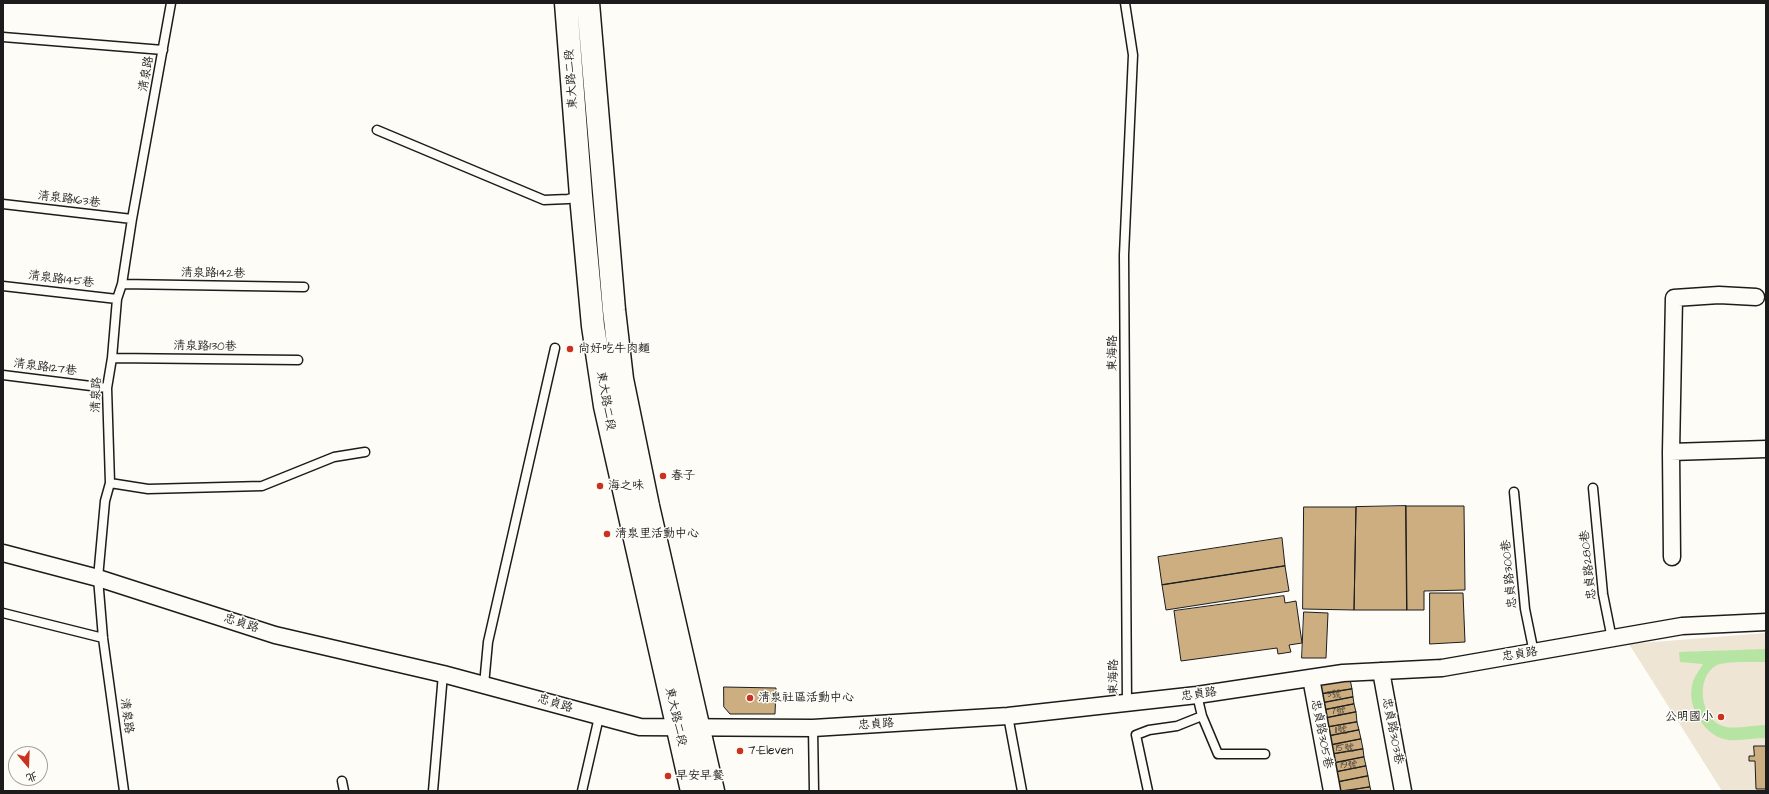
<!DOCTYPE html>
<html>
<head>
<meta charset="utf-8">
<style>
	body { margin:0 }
	#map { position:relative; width:1769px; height:794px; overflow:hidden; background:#fdfcf7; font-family:"Architects Daughter","LXGW WenKai TC",sans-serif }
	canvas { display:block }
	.frame { position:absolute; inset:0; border:4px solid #1c1c1c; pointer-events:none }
	.north { position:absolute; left:8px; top:746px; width:40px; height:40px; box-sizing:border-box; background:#fdfcf7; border:1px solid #a3a29f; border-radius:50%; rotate:161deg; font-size:11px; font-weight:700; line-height:16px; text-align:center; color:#1c1c1c }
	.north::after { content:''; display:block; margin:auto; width:14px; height:18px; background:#c8321e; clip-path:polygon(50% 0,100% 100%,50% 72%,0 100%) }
</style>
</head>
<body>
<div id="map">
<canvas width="1769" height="794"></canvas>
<div class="frame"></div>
<div class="north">北</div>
</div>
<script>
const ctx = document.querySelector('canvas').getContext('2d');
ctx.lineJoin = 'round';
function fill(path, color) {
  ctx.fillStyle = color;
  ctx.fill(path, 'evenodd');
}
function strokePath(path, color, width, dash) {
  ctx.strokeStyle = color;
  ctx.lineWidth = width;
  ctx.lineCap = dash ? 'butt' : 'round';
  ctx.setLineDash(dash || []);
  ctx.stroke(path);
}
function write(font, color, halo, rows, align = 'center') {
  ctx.font = font + ' "Architects Daughter","LXGW WenKai TC",sans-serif';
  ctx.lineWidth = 3;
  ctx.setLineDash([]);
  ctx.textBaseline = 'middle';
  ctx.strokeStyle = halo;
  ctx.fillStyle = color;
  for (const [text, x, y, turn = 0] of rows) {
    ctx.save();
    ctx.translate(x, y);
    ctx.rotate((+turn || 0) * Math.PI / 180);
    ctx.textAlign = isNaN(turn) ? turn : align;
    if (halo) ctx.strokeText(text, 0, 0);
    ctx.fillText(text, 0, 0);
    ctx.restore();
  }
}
const built = new Path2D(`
	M1766 633V791H1722L1629 644Z`);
const green = new Path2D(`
	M1766 649V662C1756 662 1724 661 1717 665 1694 677 1700 722 1726 727 1735 729 1756 725 1766 725V738C1754 738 1741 741 1729 740 1706 738 1687 708 1692 686 1693 678 1699 671 1703 664L1680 662 1679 652Z`);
const building = new Path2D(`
	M1406 506 1407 610H1354L1356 507Z
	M1406 506H1464L1465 590 1424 591V610H1407Z
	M1304 507H1356L1354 610 1303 609Z
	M1282 538 1285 566 1162 585 1158 557Z
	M1285 566 1289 591 1166 610 1162 585Z
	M1430 593H1463L1465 642 1430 644Z
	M1284 596 1285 603 1296 601 1302 643 1289 645 1291 652 1278 654 1277 648 1181 661 1174 611Z
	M1304 612 1328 613 1326 658H1302Z
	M1350 679 1352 689 1321 694 1319 684Z
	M724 687 776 688 775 714H730L724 707Z
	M1352 689 1353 697 1322 703 1321 694Z
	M1353 697 1354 704 1324 710 1322 703Z
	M1354 704 1356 712 1326 718 1324 710Z
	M1356 712 1357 722 1328 727 1326 718Z
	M1357 722 1359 730 1329 736 1328 727Z
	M1359 730 1361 739 1331 745 1329 736Z
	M1361 739 1363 749 1333 754 1331 745Z
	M1754 746H1766V789H1756L1755 761H1749V756H1754Z
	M1363 749 1364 757 1334 763 1333 754Z
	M1364 757 1366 766 1336 772 1334 763Z
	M1366 766 1368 776 1338 782 1336 772Z
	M1368 776 1370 787 1340 791 1338 782Z
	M1370 787 1371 791H1347Z`);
const lane = new Path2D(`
	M1125 3 1133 55 1124 255 1127 704
	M3 37 163 50
	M377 130 544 200 568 199 580 196
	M3 204 132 219
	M122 284 304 287
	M3 286 117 299
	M112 358 298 360
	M3 375 107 388
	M110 483 148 489 262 486 334 457 365 452
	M1593 488 1603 594 1612 639
	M1514 492 1525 609 1534 653
	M3 613 103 638
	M484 685 488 642 555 348
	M1197 695 1202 716 1218 754H1265
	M1008 716 1022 791
	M813 728 814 791
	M342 781 344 791
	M124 791 103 638 98 578 105 501 110 483 107 388 112 358 117 299 122 284 132 219 171 3
	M433 791 443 674
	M582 791 599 717
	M1148 791 1136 735 1149 730 1177 726 1202 716`);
const street = new Path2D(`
	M1671 452 1766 449
	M3 553 98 578 275 635 443 674 640 727 813 728 1008 716 1197 695 1343 673 1442 668 1682 626 1766 622
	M1672 557 1671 452 1674 298 1719 295 1756 297
	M1381 671 1403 791
	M1311 678 1332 791`);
const secondary = new Path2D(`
	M566 3 581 196 593 326 605 406 692 791
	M588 3 614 310 622 379 648 506 713 791`);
const markers = [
	[570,349,4,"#c8321e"],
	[663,476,4,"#c8321e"],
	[600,486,4,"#c8321e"],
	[607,534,4,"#c8321e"],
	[750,698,4,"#c8321e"],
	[1721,717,4,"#c8321e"],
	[740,751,4,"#c8321e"],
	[668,776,4,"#c8321e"]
];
const numberNames = [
	["3號",1334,695],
	["7號",1338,712],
	["11號",1341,731],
	["15號",1345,749],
	["19號",1349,766]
];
const streetNames = [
	["清泉路",147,74,-80],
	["東大路二段",572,79,-94],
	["清泉路163巷",69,200,7],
	["清泉路142巷",213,274,1],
	["清泉路145巷",61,280,7],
	["清泉路130巷",205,347,1],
	["東海路",1113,353,-90],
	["清泉路127巷",45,368,7],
	["清泉路",97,395,-88],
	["東大路二段",605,401,80],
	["忠貞路280巷",1589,565,-96],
	["忠貞路300巷",1510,574,-96],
	["忠貞路",241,624,18],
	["忠貞路",1520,655,-9],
	["東海路",1114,677,-90],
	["忠貞路",1199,695,-8],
	["忠貞路",555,704,17],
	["清泉路",126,716,82],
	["東大路二段",675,717,77],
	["忠貞路",876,725,-4],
	["忠貞路303巷",1392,731,79],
	["忠貞路305巷",1321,734,79]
];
const poiNames = [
	["尚好吃牛肉麵",578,349],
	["春子",671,476],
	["海之味",608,486],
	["清泉里活動中心",615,534],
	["清泉社區活動中心",758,698],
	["公明國小",1713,717,"right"],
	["7-Eleven",748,751],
	["早安早餐",676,776]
];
fill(built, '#efe5d4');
fill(green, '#b6e4a2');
fill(building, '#cdae81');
strokePath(building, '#1c1c1c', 1);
strokePath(lane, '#1c1c1c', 11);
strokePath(street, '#1c1c1c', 19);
strokePath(secondary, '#1c1c1c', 25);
strokePath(lane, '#fdfcf7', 8);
strokePath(street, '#fdfcf7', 16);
strokePath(secondary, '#fdfcf7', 22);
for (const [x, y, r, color] of markers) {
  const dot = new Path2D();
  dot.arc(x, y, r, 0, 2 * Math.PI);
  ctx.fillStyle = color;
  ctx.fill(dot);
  strokePath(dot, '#fdfcf7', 1.5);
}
write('10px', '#484035', null, numberNames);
write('12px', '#1c1c1c', '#fdfcf7', streetNames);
write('12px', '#1c1c1c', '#fdfcf7', poiNames, 'left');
</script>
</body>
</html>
